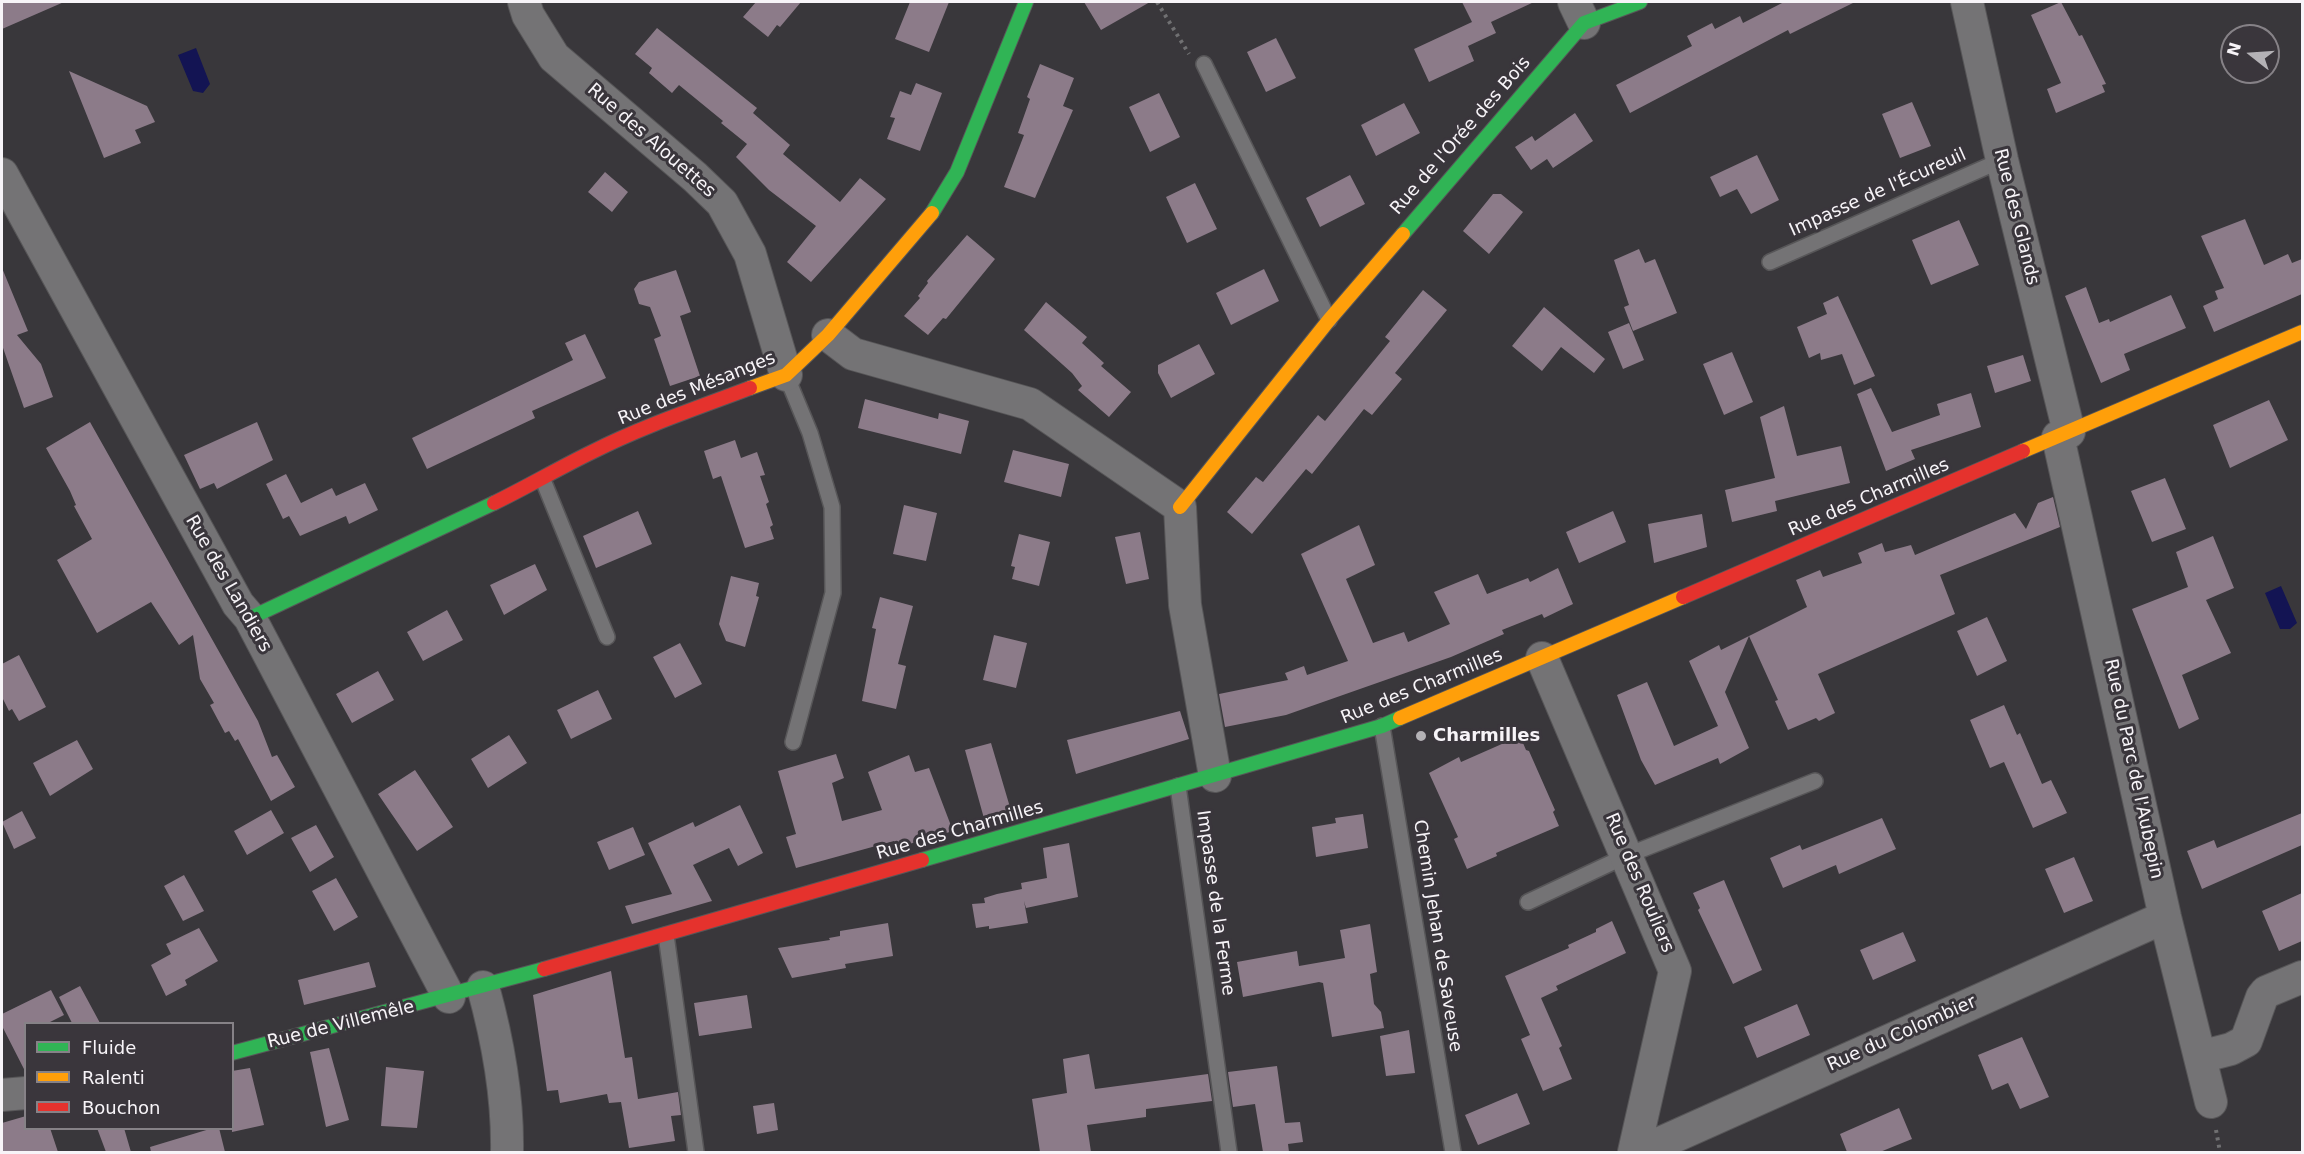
<!DOCTYPE html>
<html>
<head>
<meta charset="utf-8">
<style>
	body { margin:0 }
	#map { position:relative; width:2304px; height:1154px; overflow:hidden; background:#39373b; font-family:"DejaVu Sans",sans-serif }
	canvas { display:block }
	.frame { position:absolute; inset:0; border:3px solid #f7f4f8; pointer-events:none }
	.legend { position:absolute; left:24px; top:1022px; width:210px; height:108px; box-sizing:border-box; background:#3a363c; border:2px solid #868287; margin:0; padding:8px 10px; list-style:none; font-size:18px; color:#f7f4f8 }
	.legend li { display:flex; align-items:center; gap:12px; height:30px }
	.legend b { width:30px; border:2px solid #868287 }
	.north { position:absolute; left:2220px; top:24px; width:60px; height:60px; box-sizing:border-box; background:#3a363c; border:2px solid #868287; border-radius:50%; rotate:287deg; font-size:16px; font-weight:700; line-height:24px; text-align:center; color:#f7f4f8 }
	.north::after { content:''; display:block; margin:auto; width:21px; height:27px; background:#b4b2b6; clip-path:polygon(50% 0,100% 100%,50% 72%,0 100%) }
</style>
</head>
<body>
<div id="map">
<canvas width="2304" height="1154"></canvas>
<div class="frame"></div>
<ul class="legend">
<li><b style="height:8px;background:#30b455"></b>Fluide</li>
<li><b style="height:8px;background:#ff9f0a"></b>Ralenti</li>
<li><b style="height:8px;background:#e5322d"></b>Bouchon</li>
</ul>
<div class="north">N</div>
</div>
<script>
const ctx = document.querySelector('canvas').getContext('2d');
ctx.lineJoin = 'round';
function fill(path, color) {
  ctx.fillStyle = color;
  ctx.fill(path, 'evenodd');
}
function strokePath(path, color, width, dash) {
  ctx.strokeStyle = color;
  ctx.lineWidth = width;
  ctx.lineCap = dash ? 'butt' : 'round';
  ctx.setLineDash(dash || []);
  ctx.stroke(path);
}
function write(font, color, halo, rows, align = 'center') {
  ctx.font = font + ' "DejaVu Sans",sans-serif';
  ctx.lineWidth = 6;
  ctx.setLineDash([]);
  ctx.textBaseline = 'middle';
  ctx.strokeStyle = halo;
  ctx.fillStyle = color;
  for (const [text, x, y, turn = 0] of rows) {
    ctx.save();
    ctx.translate(x, y);
    ctx.rotate((+turn || 0) * Math.PI / 180);
    ctx.textAlign = isNaN(turn) ? turn : align;
    if (halo) ctx.strokeText(text, 0, 0);
    ctx.fillText(text, 0, 0);
    ctx.restore();
  }
}
const water = new Path2D(`
	M196 48 210 84 203 93 193 91 178 55Z
	M2281 586 2297 623 2290 629H2280L2265 593Z`);
const building = new Path2D(`
	M2 2H64L2 29Z
	M756 2H801L780 27 777 25 768 37 743 17Z
	M910 2H949L929 52 895 39Z
	M1084 2H1150L1101 30Z
	M1462 2H1534L1491 22 1496 33 1468 46 1474 61 1429 82 1414 49 1472 22Z
	M1784 2H1855L1790 34 1788 30 1630 113 1616 85 1692 46 1687 36 1712 23 1715 29 1740 16 1743 23Z
	M2061 2 2079 36 2082 35 2106 84 2102 85 2105 92 2056 113 2047 89 2061 83 2031 15Z
	M657 28 757 108 753 113 790 145 783 154 840 202 860 178 886 199 811 282 787 262 816 226 769 190 736 157 747 144 721 123 723 121 679 85 672 93 649 73 652 68 635 54Z
	M1276 38 1296 78 1266 92 1247 52Z
	M1040 64 1074 78 1063 106 1073 110 1035 198 1004 187 1024 135 1018 133 1030 99 1027 97Z
	M69 71 147 106 155 122 135 130 141 143 104 158Z
	M916 83 942 93 920 151 887 139 895 118 890 117 900 91 911 95Z
	M1159 93 1180 137 1150 152 1129 107Z
	M1912 102 1931 146 1900 158 1882 114Z
	M1404 103 1420 133 1376 156 1361 125Z
	M1575 113 1593 141 1553 168 1547 159 1531 170 1515 147 1532 136 1535 141Z
	M1757 155 1779 200 1751 214 1737 189 1720 197 1710 177Z
	M605 172 628 192 612 212 588 192Z
	M1350 175 1365 204 1320 227 1306 198Z
	M1195 183 1217 229 1187 243 1166 197Z
	M1493 194H1501L1523 212 1489 254 1463 231Z
	M2245 219 2264 265 2288 254 2292 263 2302 259V294L2214 332 2203 306 2218 299 2215 291 2224 288 2201 236Z
	M1959 220 1979 265 1931 285 1912 240Z
	M967 235 995 259 946 319 943 318 928 335 904 316 920 298 918 296 928 283 927 281Z
	M1639 249 1645 263 1655 259 1677 313 1633 331 1624 307 1629 305 1614 260Z
	M2 268 28 331 17 335 41 364 53 397 24 408 2 345Z
	M1264 269 1279 301 1231 325 1216 293Z
	M676 270 691 312 680 316 700 376 670 386 654 339 661 336 650 307 639 304 634 289 639 282Z
	M2086 287 2099 323 2109 319 2110 322 2171 295 2186 328 2124 354 2130 370 2101 383 2065 296Z
	M1423 290 1447 310 1395 373 1402 379 1372 415 1364 409 1312 474 1306 469 1252 534 1227 512 1256 477 1263 482 1318 415 1325 421 1390 341 1385 337Z
	M1838 296 1875 376 1854 385 1842 354 1821 360 1820 353 1809 358 1797 327 1827 314 1823 303Z
	M1046 302 1087 337 1082 343 1104 363 1101 366 1131 392 1109 417 1078 390 1082 386 1072 373 1024 330Z
	M1544 307 1605 359 1594 373 1561 347 1542 371 1512 346Z
	M1629 323 1644 360 1623 369 1608 332Z
	M585 334 606 378 532 411 535 418 427 469 412 438 573 360 565 343Z
	M1199 344 1215 374 1171 398 1158 373V365Z
	M1732 352 1753 402 1724 415 1703 364Z
	M2023 355 2031 381 1995 393 1987 366Z
	M1871 388 1892 432 1940 415 1937 404 1971 393 1981 427 1911 450 1915 459 1886 471 1857 394Z
	M865 399 938 419 939 413 969 421 961 454 858 428Z
	M2269 400 2288 440 2230 468 2213 425Z
	M1784 406 1797 456 1841 446 1850 483 1775 501 1777 511 1732 522 1725 490 1775 478 1760 417Z
	M90 422 258 721 272 757 277 755 295 787 271 801 238 739 235 741 229 731 225 733 210 705 214 703 200 679 193 635 179 645 151 602 97 633 57 560 92 539 74 506 76 505 70 491 46 448Z
	M257 422 273 460 217 489 214 483 200 489 184 455Z
	M735 440 741 458 757 452 765 475 760 476 769 502 766 504 773 525 770 527 774 539 745 548 721 476 713 479 704 451Z
	M1013 450 1069 464 1061 497 1004 482Z
	M286 474 301 503 332 488 336 496 365 483 378 510 349 524 346 516 300 536 289 516 283 519 266 484Z
	M2165 478 2186 529 2152 542 2131 491Z
	M2053 497 2060 527 1940 575 1955 614 1818 674 1835 713 1819 721 1816 718 1788 730 1775 701 1778 700 1749 636 1725 692 1749 748 1720 764 1718 758 1655 785 1641 760 1617 695 1647 682 1674 746 1718 726 1689 661 1719 645 1721 650 1807 607 1796 580 1820 570 1823 577 1862 563 1858 553 1882 543 1885 552 1911 545 1915 555 2015 513 2026 529 2038 503Z
	M904 505 937 513 926 561 893 554Z
	M638 511 652 544 596 568 583 536Z
	M1613 511 1626 542 1579 563 1566 532Z
	M1702 514 1707 547 1654 563 1648 524Z
	M1359 525 1375 565 1346 579 1373 643 1404 632 1408 642 1450 624 1434 592 1478 574 1487 594 1528 578 1530 582 1558 568 1573 604 1544 618 1542 614 1502 630 1504 634 1451 657 1286 715 1225 727 1219 694 1288 680 1285 673 1304 666 1307 675 1348 661 1301 554Z
	M1140 532 1149 579 1126 584 1115 537Z
	M1019 534 1050 542 1039 586 1012 579 1015 567 1011 566Z
	M2213 536 2234 588 2206 600 2231 653 2182 675 2199 719 2179 729 2132 609 2188 587 2176 552Z
	M535 564 547 590 504 615 490 585Z
	M731 576 759 583 756 596 759 597 745 647 726 641 719 624Z
	M880 597 913 606 898 664 906 666 896 709 862 701 876 629 872 628Z
	M447 610 463 640 423 661 407 632Z
	M1987 617 2007 661 1977 676 1957 631Z
	M994 635 1027 643 1016 688 983 680Z
	M680 643 702 684 675 698 653 657Z
	M19 655 46 707 19 721 12 709 9 711 2 697V664Z
	M378 671 394 700 352 723 336 694Z
	M598 690 612 719 571 739 557 710Z
	M2004 705 2017 735 2020 733 2042 784 2051 780 2067 813 2033 828 2004 762 1990 768 1970 720Z
	M1180 711 1189 739 1076 774 1067 740Z
	M509 735 527 763 488 788 471 759Z
	M1520 736 1526 750 1529 751 1555 810 1553 812 1559 826 1496 853 1497 856 1467 869 1454 839 1458 837 1429 773 1459 757 1461 762Z
	M77 740 93 769 50 796 33 763Z
	M991 743 1012 814 985 822 965 750Z
	M836 754 844 778 832 783 842 821 882 810 868 772 909 755 915 772 929 768 953 831 896 848 894 841 796 868 786 837 796 834 778 771Z
	M415 770 453 827 417 851 378 794Z
	M740 805 763 853 738 866 729 848 693 865 712 901 632 924 625 906 672 894 648 843 693 822 695 827Z
	M271 810 284 833 247 855 234 831Z
	M22 811 36 838 14 849 2 822Z
	M2302 813V845L2202 889 2187 851 2214 840 2217 848Z
	M1363 814 1368 848 1316 857 1312 827 1336 823 1335 818Z
	M1882 818 1896 849 1839 874 1836 865 1783 888 1770 858 1800 845 1802 850Z
	M316 825 334 857 310 872 291 838Z
	M633 827 645 855 609 870 597 842Z
	M1069 843 1078 897 1026 908 1024 901 1028 923 989 929V926L976 928 972 904 985 903 984 898 997 894 1022 889 1021 883 1047 878 1043 848Z
	M2074 857 2093 901 2064 913 2045 869Z
	M184 875 204 911 183 921 164 886Z
	M336 878 358 917 334 931 312 891Z
	M1724 880 1762 970 1733 984 1698 910 1700 908 1693 893Z
	M2302 893V941L2279 951 2262 911Z
	M1612 921 1626 953 1556 986 1558 990 1541 998 1562 1046 1559 1048 1572 1079 1543 1091 1521 1039 1530 1035 1505 976 1569 948 1568 945 1596 932V929Z
	M888 923 893 956 845 964 846 968 792 978 778 948 830 940 829 938 840 936V931Z
	M1370 924 1377 972 1370 974 1374 1004 1381 1012 1384 1028 1332 1037 1323 983 1319 982 1243 997 1237 962 1297 951 1299 966 1345 958 1340 930Z
	M199 928 218 961 185 980 187 985 166 996 151 965 171 954 166 944Z
	M1903 932 1916 961 1873 980 1860 950Z
	M369 962 376 987 304 1005 298 980Z
	M611 971 625 1058 632 1057 638 1099 678 1092 681 1115 671 1116 675 1141 629 1148 621 1102 609 1103 607 1094 560 1103 558 1090 547 1091 533 995Z
	M80 986 100 1023H72L59 997Z
	M51 990 64 1015 48 1023H26V1073L2 1026V1014Z
	M747 995 752 1028 699 1036 694 1003Z
	M1797 1004 1810 1035 1757 1058 1744 1027Z
	M1409 1030 1415 1073 1386 1076 1380 1036Z
	M2022 1037 2049 1097 2020 1109 2008 1083 1992 1090 1978 1055Z
	M329 1048 349 1120 326 1127 310 1052Z
	M1089 1054 1095 1089 1208 1074 1212 1101 1146 1109V1117L1087 1125 1091 1152H1040L1032 1099 1067 1093 1063 1059Z
	M1277 1066 1285 1123 1300 1122 1303 1142 1288 1144 1289 1152H1263L1255 1104 1233 1107 1228 1072Z
	M386 1067 424 1071 417 1128 381 1126Z
	M250 1068 264 1125 232 1132V1071Z
	M1517 1093 1530 1124 1478 1145 1465 1115Z
	M774 1103 778 1130 757 1134 753 1106Z
	M1899 1108 1912 1139 1880 1152H1847L1840 1134Z
	M26 1116V1128H50L58 1152H2V1123Z
	M97 1128H124L131 1152H106Z
	M213 1128H219L225 1152H151L150 1147Z`);
const path = new Path2D(`
	M1157 2 1189 54
	M2216 1130 2220 1152`);
const lane = new Path2D(`
	M1204 64 1329 320
	M1770 262 2002 160
	M786 375 810 433 832 507 833 593 793 742
	M543 480 607 637
	M1382 726 1453 1152
	M1178 786 1229 1152
	M1528 902 1628 855 1815 781
	M666 935 696 1152`);
const street = new Path2D(`
	M524 2 528 15 554 57 695 177 722 203 750 254 786 375
	M1574 2 1584 23
	M1967 2 2002 160 2069 432
	M2 174 238 604 250 618 449 997
	M828 335 853 354 1030 404 1180 507 1185 605 1215 776
	M2058 437 2165 917 2211 1102
	M1542 658 1675 971 1634 1152
	M483 987C498 1041 508 1096 507 1152
	M2200 1057 2231 1049 2246 1041 2262 997 2266 992 2302 977
	M2 1095 26 1093
	M1640 1152 2165 917`);
const fast = new Path2D(`
	M932 213 957 172 1026 2
	M1403 234 1584 23 1640 2
	M250 618 494 503
	M922 860 1382 726 1400 718
	M232 1053 544 969`);
const slow = new Path2D(`
	M750 388 786 375 828 335 932 213
	M2023 451 2302 332
	M1180 507 1329 320 1403 234
	M1400 718 1683 597`);
const jam = new Path2D(`
	M494 503C527 487 559 468 592 452 643 426 697 408 750 388
	M1683 597 2023 451
	M544 969 922 860`);
const markers = [
	[1421,736,6,"#b4b2b6"]
];
const streetNames = [
	["Rue de l'Orée des Bois",1461,136,-49],
	["Rue des Alouettes",651,141,41],
	["Impasse de l'Écureuil",1878,193,-24],
	["Rue des Glands",2016,217,76],
	["Rue des Mésanges",697,389,-22],
	["Rue des Charmilles",1869,498,-23],
	["Rue des Landiers",228,584,60],
	["Rue des Charmilles",1422,687,-22],
	["Rue du Parc de l'Aubepin",2133,769,78],
	["Rue des Charmilles",960,831,-16],
	["Rue des Rouliers",1639,883,67],
	["Impasse de la Ferme",1215,903,82],
	["Chemin Jehan de Saveuse",1437,936,81],
	["Rue de Villemêle",341,1025,-14],
	["Rue du Colombier",1902,1034,-24]
];
const poiNames = [
	["Charmilles",1433,736]
];
fill(water, '#131453');
fill(building, '#8c7b89');
strokePath(lane, '#575658', 18);
strokePath(street, '#575658', 34);
strokePath(fast, '#575658', 16);
strokePath(slow, '#575658', 16);
strokePath(jam, '#575658', 16);
strokePath(path, '#707072', 4, [3, 4.5]);
strokePath(lane, '#747375', 15);
strokePath(street, '#747375', 32);
strokePath(fast, '#30b455', 14);
strokePath(slow, '#ff9f0a', 14);
strokePath(jam, '#e5322d', 14);
for (const [x, y, r, color] of markers) {
  const dot = new Path2D();
  dot.arc(x, y, r, 0, 2 * Math.PI);
  ctx.fillStyle = color;
  ctx.fill(dot);
  strokePath(dot, '#3a363c', 2);
}
write('18px', '#f7f4f8', '#3a363c', streetNames);
write('bold 18px', '#f7f4f8', '#3a363c', poiNames, 'left');
</script>
</body>
</html>
